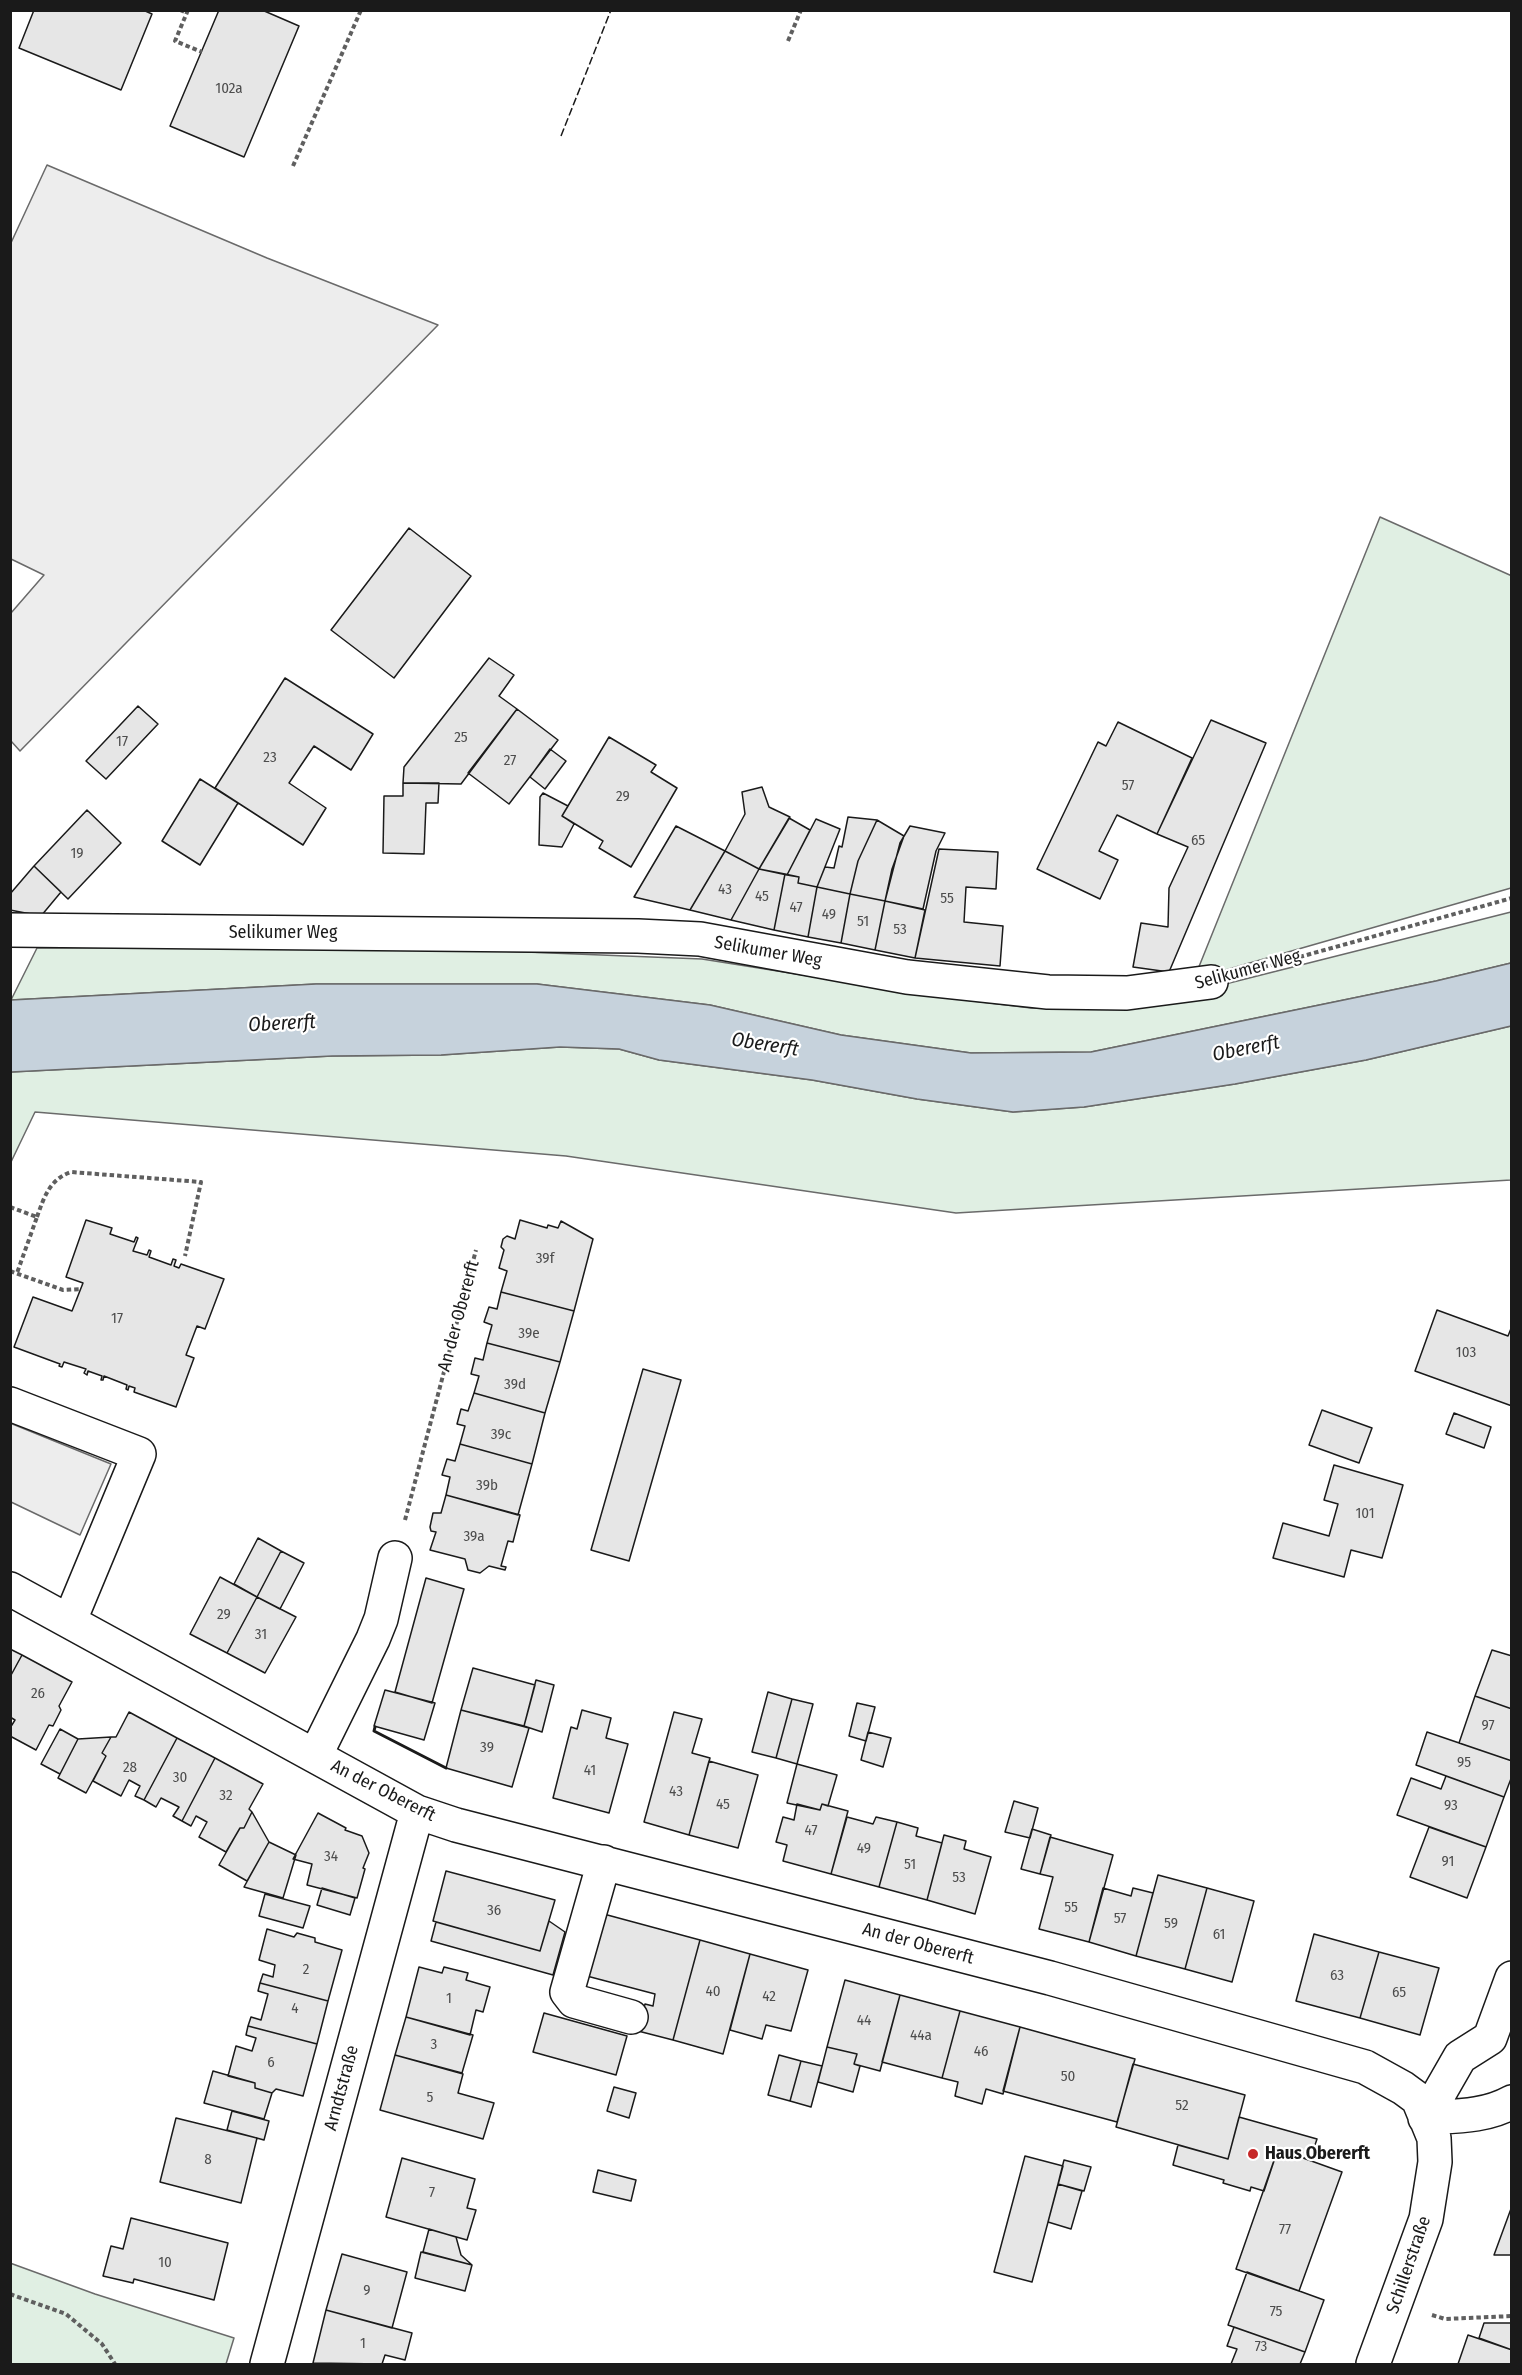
<!DOCTYPE html>
<html>
<head>
<meta charset="utf-8">
<style>
	body { margin:0 }
	#map { position:relative; width:1522px; height:2375px; overflow:hidden; background:#fff; font-family:"Fira Sans Condensed",sans-serif }
	canvas { display:block }
	.frame { position:absolute; inset:0; border:12px solid #1a1a1a; pointer-events:none }
</style>
</head>
<body>
<div id="map">
<canvas width="1522" height="2375"></canvas>
<div class="frame"></div>
</div>
<script>
const ctx = document.querySelector('canvas').getContext('2d');
ctx.lineJoin = 'round';
function fill(path, color) {
  ctx.fillStyle = color;
  ctx.fill(path, 'evenodd');
}
function strokePath(path, color, width, dash) {
  ctx.strokeStyle = color;
  ctx.lineWidth = width;
  ctx.lineCap = dash ? 'butt' : 'round';
  ctx.setLineDash(dash || []);
  ctx.stroke(path);
}
function write(font, color, halo, rows, align = 'center') {
  ctx.font = font + ' "Fira Sans Condensed",sans-serif';
  ctx.lineWidth = 4.5;
  ctx.setLineDash([]);
  ctx.textBaseline = 'middle';
  ctx.strokeStyle = halo;
  ctx.fillStyle = color;
  for (const [text, x, y, turn = 0] of rows) {
    ctx.save();
    ctx.translate(x, y);
    ctx.rotate((+turn || 0) * Math.PI / 180);
    ctx.textAlign = isNaN(turn) ? turn : align;
    if (halo) ctx.strokeText(text, 0, 0);
    ctx.fillText(text, 0, 0);
    ctx.restore();
  }
}
const green = new Path2D(`
	M1380 517 1512 576 1511 888 1194 979Z
	M1511 912V963L1436 981 1091 1052 971 1053 841 1035 710 1005 537 984H316L11 1000 37 948 374 946 702 959 941 997 1031 1008 1091 1009 1158 1001Z
	M1511 1026V1180L956 1213 566 1156 35 1112 11 1162V1072L332 1056 441 1055 560 1047 619 1049 659 1060 812 1080 917 1099 1013 1112 1084 1107 1235 1084 1366 1060Z
	M10 2263 95 2294 234 2338 226 2364H11Z`);
const parking = new Path2D(`
	M47 165 267 258 438 325 20 751 11 741V613L44 575 11 559 10 245Z
	M10 1423 111 1464 80 1535 11 1502Z`);
const water = new Path2D(`
	M1511 963V1026L1366 1060 1235 1084 1084 1107 1013 1112 917 1099 812 1080 659 1060 619 1049 560 1047 441 1055 332 1056 11 1072V1000L316 984H537L710 1005 841 1035 971 1053 1091 1052 1436 981Z`);
const building = new Path2D(`
	M34 10H143L152 14 121 90 19 48Z
	M219 10H262L299 26 244 157 170 126Z
	M409 528 471 576 394 678 331 630Z
	M489 658 514 675 499 696 517 709 461 784 403 783 404 767Z
	M285 678 373 734 351 770 314 746 289 783 326 808 303 845 215 788Z
	M138 706 158 724 106 779 86 761Z
	M517 709 558 740 509 804 468 773Z
	M1211 720 1266 743 1169 972 1133 967 1141 923 1168 927 1169 888 1188 847 1157 834Z
	M1118 722 1192 758 1157 834 1117 815 1099 851 1118 860 1100 899 1037 869 1098 742 1106 746Z
	M609 737 656 765 651 772 677 788 631 867 599 848 603 841 562 816Z
	M550 749 566 761 545 789 530 777Z
	M200 779 238 803 200 865 162 841Z
	M403 783H439L438 803H426L424 854 383 853 384 796H403Z
	M762 787 769 807 790 817 759 869 725 851 745 814 742 792Z
	M543 793 568 806 562 816 574 824 562 847 539 845 540 797Z
	M87 810 121 843 68 899 34 866Z
	M848 817 877 820 858 861 850 894 817 887 825 867 834 868 839 846 842 847Z
	M789 818 810 830 787 875 759 869Z
	M816 819 840 829 817 887 798 883 799 877 787 875Z
	M877 820 904 836 892 869 885 901 850 894 858 861Z
	M676 826 725 851 690 910 634 897Z
	M910 826 945 833 936 851 923 909 885 901 900 843Z
	M939 849 998 852 996 889 966 887 964 922 1003 926 1000 966 915 958Z
	M725 851 759 869 731 920 690 910Z
	M34 866 61 892 41 916 10 910V894Z
	M759 869 785 874 774 930 731 920Z
	M785 874 799 877 798 883 817 887 808 937 774 930Z
	M817 887 850 894 841 943 808 937Z
	M850 894 885 901 875 950 841 943Z
	M885 901 925 910 915 958 875 950Z
	M86 1220 112 1228 110 1234 134 1242 136 1237 138 1238 133 1251 147 1255 149 1250 151 1251 149 1257 171 1265 173 1259 176 1260 174 1266 179 1268 181 1264 224 1279 205 1329 197 1326 186 1355 194 1358 176 1407 134 1392 135 1388 129 1386 128 1390 126 1389 127 1385 104 1376 103 1380H101L102 1376 88 1371 87 1375 84 1373 86 1369 64 1362 62 1367 59 1366 60 1364 14 1347 33 1297 72 1311 83 1283 66 1277Z
	M520 1220 547 1228 548 1225 558 1228 561 1221 593 1239 574 1311 501 1292 507 1271 499 1268 504 1250 501 1247 503 1239 507 1236 515 1239Z
	M501 1292 574 1311 560 1362 487 1343 492 1325 484 1322 489 1307 497 1309Z
	M1437 1310 1508 1336 1512 1326V1406L1415 1371Z
	M487 1343 560 1362 545 1413 474 1393 479 1376 471 1374 475 1358 483 1360Z
	M643 1369 681 1380 629 1561 591 1550Z
	M474 1393 545 1413 532 1464 460 1444 465 1426 457 1424 461 1409 468 1411Z
	M1322 1410 1372 1428 1359 1463 1309 1445Z
	M1454 1413 1491 1427 1484 1448 1446 1434Z
	M460 1444 532 1464 518 1515 446 1495 450 1477 442 1475 447 1459 455 1461Z
	M1334 1465 1403 1485 1382 1558 1351 1550 1344 1577 1273 1558 1283 1523 1329 1536 1338 1504 1324 1500Z
	M446 1495 520 1515 513 1542 508 1541 501 1566 506 1567 505 1570 489 1566 480 1573 468 1570 465 1559 430 1550 436 1532 431 1531 430 1527 433 1513H441Z
	M258 1538 281 1551 257 1597 234 1584Z
	M281 1551 304 1563 280 1609 257 1597Z
	M220 1577 257 1597 227 1653 190 1634Z
	M426 1578 464 1589 432 1703 395 1692Z
	M257 1597 296 1617 265 1673 227 1653Z
	M10 1649 22 1655 10 1677Z
	M1492 1650 1512 1656V1709L1475 1696Z
	M22 1655 72 1682 59 1706 61 1710 53 1726 49 1725 36 1750 10 1736V1728L15 1720 10 1717V1677Z
	M473 1668 535 1685 524 1726 461 1710Z
	M536 1680 554 1685 542 1732 524 1726Z
	M385 1690 435 1703 424 1740 374 1726Z
	M768 1692 792 1699 776 1758 752 1752Z
	M1475 1696 1512 1709V1761L1459 1743Z
	M792 1699 813 1704 797 1764 776 1758Z
	M857 1703 875 1707 866 1741 849 1736Z
	M461 1710 529 1728 512 1787 446 1768Z
	M582 1710 611 1718 606 1738 628 1744 609 1813 553 1798 571 1727 577 1729Z
	M129 1712 177 1738 144 1800 135 1796 140 1786 129 1780 121 1796 93 1781 106 1756 102 1753 111 1737H116Z
	M674 1712 702 1719 692 1753 710 1758 689 1835 644 1822Z
	M60 1729 78 1739 60 1774 41 1764Z
	M868 1732 891 1738 883 1767 861 1760Z
	M1427 1732 1512 1761V1776L1504 1797 1416 1765Z
	M111 1737 102 1753 106 1756 86 1793 58 1778 78 1739Z
	M177 1738 215 1758 182 1821 173 1816 179 1807 161 1798 156 1807 144 1800Z
	M215 1758 263 1784 249 1809 252 1812 244 1828H240L226 1852 199 1837 207 1822 196 1816 191 1826 182 1821Z
	M709 1761 758 1775 738 1848 689 1835Z
	M797 1764 837 1775 828 1806 822 1804 820 1810 787 1803Z
	M1446 1776 1504 1797 1486 1847 1397 1815 1411 1778 1441 1789Z
	M1014 1801 1038 1808 1030 1838 1005 1832Z
	M797 1804 820 1810 822 1804 848 1811 831 1874 783 1861 787 1845 776 1842 783 1817 794 1820Z
	M252 1812 269 1842 247 1881 219 1865 240 1828H244Z
	M318 1813 346 1828 345 1830 362 1836 369 1853 363 1868 365 1869 357 1898 307 1885 312 1864 293 1859Z
	M847 1817 873 1824 876 1817 897 1822 879 1887 831 1874Z
	M897 1822 918 1828 916 1836 942 1843 927 1900 879 1887Z
	M1429 1827 1486 1847 1467 1898 1410 1877Z
	M1032 1829 1051 1835 1040 1874 1021 1869Z
	M944 1835 966 1841 964 1849 991 1857 975 1914 927 1900Z
	M1050 1837 1113 1855 1089 1942 1039 1929 1053 1877 1040 1874Z
	M269 1842 296 1855 283 1898 244 1887Z
	M446 1871 555 1900 540 1951 433 1921Z
	M1158 1875 1207 1888 1185 1969 1136 1956Z
	M322 1888 355 1898 350 1915 317 1905Z
	M1103 1888 1131 1896 1133 1888 1153 1893 1136 1956 1089 1942Z
	M1207 1888 1254 1901 1232 1982 1185 1969Z
	M265 1894 310 1906 303 1928 259 1916Z
	M600 1913 700 1940 673 2040 638 2031 645 2004 653 2006 655 1994 583 1975Z
	M549 1921 565 1932 553 1975 431 1941 436 1922 540 1951Z
	M267 1929 294 1937 297 1933 315 1938V1942L342 1950 328 2001 260 1983 263 1974 273 1977 275 1965 259 1960Z
	M1314 1934 1379 1952 1360 2018 1296 2001Z
	M700 1940 750 1954 723 2054 673 2040Z
	M1379 1952 1439 1968 1420 2035 1360 2018Z
	M750 1954 808 1970 791 2031 766 2025 762 2039 730 2030Z
	M419 1967 442 1973 444 1967 468 1973 466 1980 490 1987 483 2012 476 2010 470 2035 406 2017Z
	M845 1980 900 1995 880 2071 854 2064 857 2054 827 2047Z
	M260 1983 328 2001 317 2044 248 2026 251 2017 261 2020 268 1994 258 1991Z
	M900 1995 960 2011 942 2078 882 2062Z
	M960 2011 1020 2027 1003 2094 986 2089 982 2104 955 2096 958 2082 942 2078Z
	M544 2013 627 2036 616 2075 533 2052Z
	M406 2017 473 2035 462 2073 395 2055Z
	M248 2026 317 2044 303 2096 276 2089 272 2093 255 2088V2083L228 2076 236 2046 252 2051 256 2038 246 2035Z
	M1020 2027 1135 2059 1117 2122 1003 2091Z
	M827 2047 857 2054 854 2064 860 2066 853 2092 818 2082Z
	M395 2055 463 2074 458 2093 494 2103 483 2139 380 2110Z
	M779 2055 801 2061 790 2101 768 2095Z
	M801 2061 822 2066 811 2107 790 2101Z
	M1133 2064 1245 2095 1228 2159 1116 2127Z
	M213 2071 255 2083V2088L272 2093 264 2119 204 2103Z
	M614 2087 636 2093 629 2118 607 2111Z
	M232 2111 269 2121 264 2140 227 2130Z
	M1239 2117 1317 2139 1310 2160 1278 2149 1264 2191 1251 2187 1250 2191 1223 2183 1224 2180 1173 2165 1178 2145 1228 2159Z
	M176 2118 257 2138 241 2203 160 2182Z
	M1278 2149 1342 2172 1299 2291 1236 2269Z
	M1025 2156 1063 2166 1032 2282 994 2272Z
	M402 2158 475 2179 467 2208 476 2210 467 2240 386 2217Z
	M1064 2160 1091 2167 1084 2191 1058 2184Z
	M598 2170 636 2180 631 2201 593 2192Z
	M1058 2184 1082 2191 1071 2229 1048 2222Z
	M1512 2206V2255H1494Z
	M131 2218 228 2243 214 2300 134 2279 133 2283 103 2276 111 2246 123 2249Z
	M429 2229 456 2237 461 2255 472 2265 423 2252Z
	M421 2252 472 2265 465 2291 415 2278Z
	M342 2254 407 2272 392 2328 326 2310Z
	M1247 2272 1324 2300 1305 2352 1228 2325Z
	M326 2310 412 2333 405 2360 385 2355 382 2364 313 2363Z
	M1484 2323H1512V2350L1479 2338Z
	M1234 2327 1305 2352 1300 2364H1231L1237 2349 1227 2346Z
	M1468 2335 1512 2350V2364H1458Z`);
const path = new Path2D(`
	M180 10 187 13
	M188 10 175 41 202 52
	M788 41 801 10
	M293 166 361 10
	M1249 971 1512 898
	M10 1207 37 1217 17 1273
	M37 1217C44 1197 50 1179 71 1172L201 1182 185 1256
	M10 1271 63 1290 81 1289
	M405 1520 476 1250
	M10 2294 66 2314 102 2344 115 2364
	M1432 2315 1445 2319 1512 2316`);
const minor = new Path2D(`
	M10 930 638 936 700 939 907 977 1048 992 1127 993 1211 982
	M10 1404 139 1454 70 1620
	M10 1589 417 1812 456 1825 1050 1978 1365 2067 1403 2088 1418 2099 1434 2138 1435 2162 1426 2219 1373 2364
	M315 1756 373 1639 381 1619 395 1558
	M604 1862 567 1992 574 2001 631 2017
	M1425 2118 1460 2057 1490 2038 1512 1978
	M1425 2118C1455 2116 1485 2117 1512 2102
	M267 2364 417 1812`);
const fence = new Path2D(`
	M561 136 611 10`);
const wall = new Path2D(`
	M375 1727 374 1731 446 1768`);
const markers = [
	[1253,2154,6,"#c62828"]
];
const numberNames = [
	["102a",229,89],
	["25",461,738],
	["17",122,742],
	["23",270,758],
	["27",510,761],
	["57",1128,786],
	["29",623,797],
	["65",1198,841],
	["19",77,854],
	["43",725,890],
	["45",762,897],
	["55",947,899],
	["47",796,908],
	["49",829,915],
	["51",863,922],
	["53",900,930],
	["39f",545,1259],
	["17",117,1319],
	["39e",529,1334],
	["103",1466,1353],
	["39d",515,1385],
	["39c",501,1435],
	["39b",487,1486],
	["101",1365,1514],
	["39a",474,1537],
	["29",224,1615],
	["31",261,1635],
	["26",38,1694],
	["97",1488,1726],
	["39",487,1748],
	["95",1464,1763],
	["28",130,1768],
	["41",590,1771],
	["30",180,1778],
	["43",676,1792],
	["32",226,1796],
	["45",723,1805],
	["93",1451,1806],
	["47",811,1831],
	["49",864,1849],
	["34",331,1857],
	["91",1448,1862],
	["51",910,1865],
	["53",959,1878],
	["55",1071,1908],
	["36",494,1911],
	["57",1120,1919],
	["59",1171,1924],
	["61",1219,1935],
	["2",306,1970],
	["63",1337,1976],
	["40",713,1992],
	["65",1399,1993],
	["42",769,1997],
	["1",449,1999],
	["4",295,2009],
	["44",864,2021],
	["44a",921,2036],
	["3",434,2045],
	["46",981,2052],
	["6",271,2063],
	["50",1068,2077],
	["5",430,2098],
	["52",1182,2106],
	["8",208,2160],
	["7",432,2193],
	["77",1285,2230],
	["10",165,2263],
	["9",367,2291],
	["75",1276,2312],
	["1",363,2344],
	["73",1261,2347]
];
const streetNames = [
	["Selikumer Weg",283,933],
	["Selikumer Weg",768,952,10],
	["Selikumer Weg",1248,970,-15],
	["An der Obererft",459,1316,-75],
	["An der Obererft",383,1791,27],
	["An der Obererft",918,1944,15],
	["Arndtstraße",342,2088,-75],
	["Schillerstraße",1409,2265,-71]
];
const poiNames = [
	["Haus Obererft",1265,2154]
];
const waterNames = [
	["Obererft",282,1024,-3],
	["Obererft",765,1045,9],
	["Obererft",1246,1049,-11]
];
fill(green, '#e0efe3');
strokePath(green, '#6a6a6a', 1.5);
fill(parking, '#ededed');
strokePath(parking, '#6a6a6a', 1.5);
fill(water, '#c6d2dc');
strokePath(water, '#6a6a6a', 1.5);
fill(building, '#e6e6e6');
strokePath(building, '#1a1a1a', 1.5);
strokePath(minor, '#1a1a1a', 36);
strokePath(path, '#5f5f5f', 4, [4.5, 3]);
strokePath(minor, '#fff', 33);
strokePath(fence, '#1a1a1a', 1.5, [8, 3]);
strokePath(wall, '#1a1a1a', 3);
for (const [x, y, r, color] of markers) {
  const dot = new Path2D();
  dot.arc(x, y, r, 0, 2 * Math.PI);
  ctx.fillStyle = color;
  ctx.fill(dot);
  strokePath(dot, '#fff', 2);
}
write('15px', '#4d4d4d', null, numberNames);
write('18px', '#1a1a1a', '#fff', streetNames);
write('bold 18px', '#1a1a1a', '#fff', poiNames, 'left');
write('italic 20px', '#1a1a1a', '#fff', waterNames);
</script>
</body>
</html>
